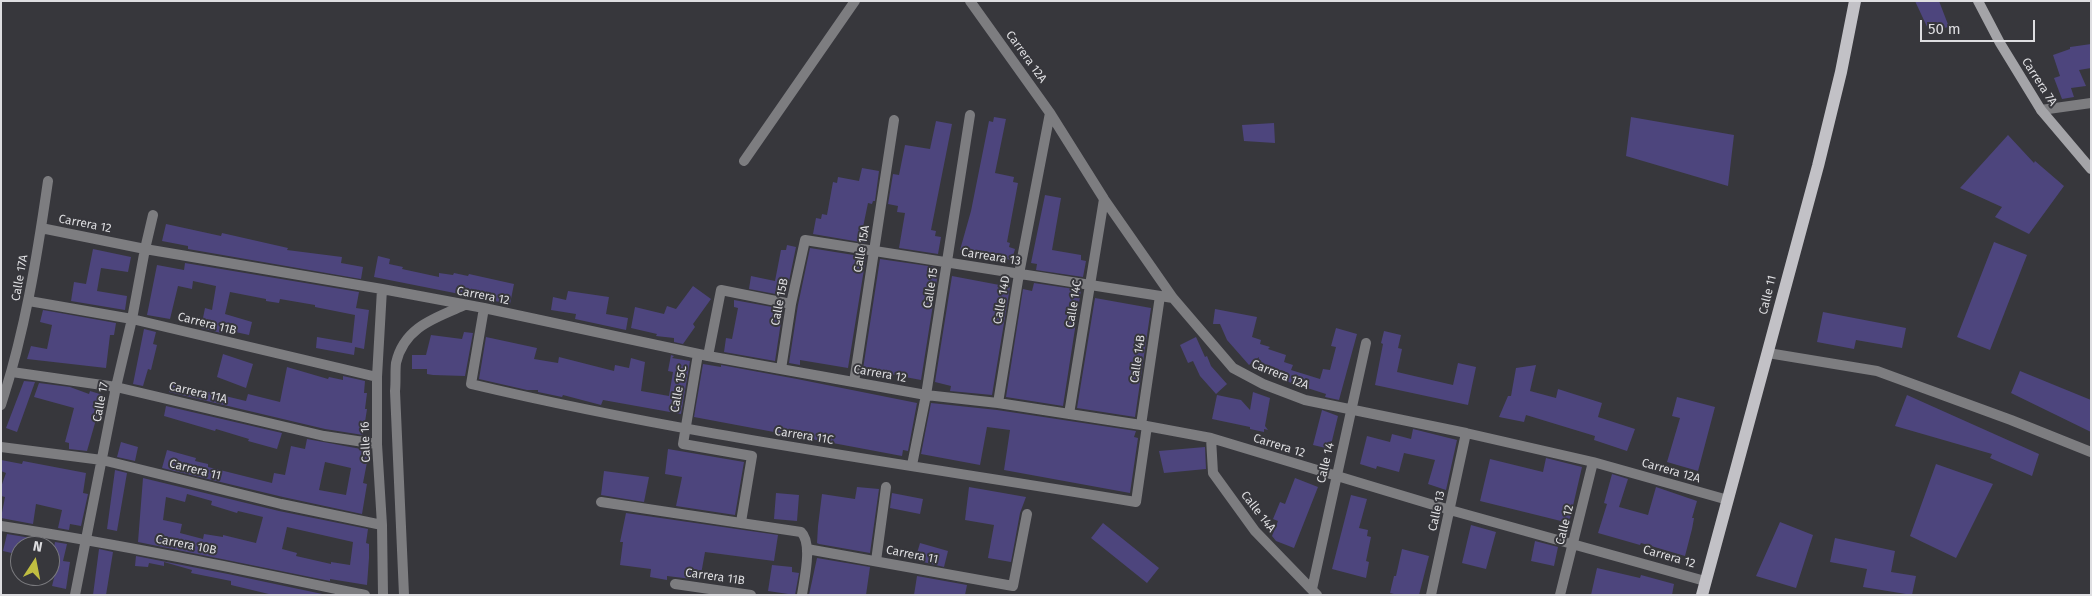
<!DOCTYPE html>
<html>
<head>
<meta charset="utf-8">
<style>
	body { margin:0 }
	#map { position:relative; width:2092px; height:596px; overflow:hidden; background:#37373c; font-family:"Fira Sans",sans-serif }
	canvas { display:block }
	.frame { position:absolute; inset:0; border:2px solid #dedee1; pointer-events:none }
	.north { position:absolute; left:10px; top:536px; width:50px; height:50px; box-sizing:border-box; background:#37373c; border:1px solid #7a7a7e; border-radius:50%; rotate:11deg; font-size:14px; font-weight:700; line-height:20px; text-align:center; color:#dedee1 }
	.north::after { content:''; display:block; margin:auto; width:18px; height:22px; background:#c0be41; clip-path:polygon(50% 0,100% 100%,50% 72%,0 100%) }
	.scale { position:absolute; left:1920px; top:20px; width:115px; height:22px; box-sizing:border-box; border:2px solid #dedee1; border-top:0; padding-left:6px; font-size:15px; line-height:18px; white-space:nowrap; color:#dedee1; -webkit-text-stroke:4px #37373c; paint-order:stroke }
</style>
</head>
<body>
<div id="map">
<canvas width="2092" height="596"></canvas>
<div class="frame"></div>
<div class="north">N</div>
<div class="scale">50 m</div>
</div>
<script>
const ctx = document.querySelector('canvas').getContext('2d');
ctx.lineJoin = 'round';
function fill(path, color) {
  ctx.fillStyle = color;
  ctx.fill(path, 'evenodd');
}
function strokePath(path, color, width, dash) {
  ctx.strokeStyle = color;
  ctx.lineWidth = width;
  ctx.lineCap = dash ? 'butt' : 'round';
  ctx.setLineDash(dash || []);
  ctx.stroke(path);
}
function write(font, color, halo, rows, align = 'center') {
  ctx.font = font + ' "Fira Sans",sans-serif';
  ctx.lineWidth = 4;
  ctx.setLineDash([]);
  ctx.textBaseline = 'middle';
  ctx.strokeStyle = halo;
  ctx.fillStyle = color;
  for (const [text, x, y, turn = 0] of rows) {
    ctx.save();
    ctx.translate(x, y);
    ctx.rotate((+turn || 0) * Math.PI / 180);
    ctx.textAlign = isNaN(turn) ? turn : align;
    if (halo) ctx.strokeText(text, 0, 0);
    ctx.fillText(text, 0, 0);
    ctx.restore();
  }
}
const building = new Path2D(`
	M1915 1H1939L1949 27 1929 31Z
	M2091 44V68L2079 70 2086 86 2071 88 2074 97 2062 99 2054 78 2060 76 2053 55 2070 49V47Z
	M994 117 1006 119 995 173 1014 177 1013 182 1018 183 1007 242 1010 243 1009 247 1015 249 1012 260 960 250 971 211 989 121 993 122Z
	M1631 117 1734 135 1728 186 1626 156Z
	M936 121 952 124 931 230 936 231 935 236 941 237 938 254 899 248 905 213 897 212 898 206 888 204 893 174 899 175 905 145 930 149Z
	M1274 123 1275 143 1244 141 1242 125Z
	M2008 135 2034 163 2035 161 2064 186 2029 234 1995 217 2002 207 1960 188Z
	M862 168 879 171 875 201H873L872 204 868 203 863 227 869 228 866 243 813 234 816 218 821 219 822 214 827 215 833 182 837 183 838 177 859 181Z
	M1045 195 1061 198 1052 250 1081 255V260L1086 261 1083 277 1036 270 1037 264 1031 263Z
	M166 224 221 236 222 233 288 248 287 250 342 257 341 263 363 267 361 279 188 249V246L162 241Z
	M1994 242 2027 255 1990 350 1957 337Z
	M787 245 796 247 786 296 749 289 751 276 775 281 781 250H786Z
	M810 248 866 257 848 368 800 360V365L789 363 798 305Z
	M93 249 131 257 128 272 101 268 97 291 127 296 125 310 71 301 74 282 86 284Z
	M378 256 390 259 389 264 403 267 402 269 439 277V273L453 275 454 273 468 276 469 274 514 284 510 304 374 277Z
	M880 259 935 267V273H938L921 380 863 369Z
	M185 263 359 292 356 308 369 310 364 349 355 347 354 355 316 348 317 337 352 343 355 315 315 307V305L280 299 279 303 266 301V299L230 292 225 314 252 322 249 335 222 329 221 333 201 328 205 308 212 310 216 286 193 281 192 289 178 286 170 319 147 315 157 265 184 270Z
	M952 276 1010 287 992 395 950 391 951 386 935 382Z
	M1034 283 1081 290 1063 406 1006 397 1023 289 1032 291Z
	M693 286 711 299 693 324 695 327 683 344 674 342V338L656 336 657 334 631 328 635 307 664 314 667 306 676 309Z
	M568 291 609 297 606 314 628 318 626 330 575 319 576 314 551 310 553 297 566 300Z
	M1095 298 1151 308 1135 417 1077 408Z
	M734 300 783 309 775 361 724 352 726 338 732 339 733 334 738 308 734 307Z
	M1215 309 1257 317 1252 337 1261 340 1260 344 1270 347 1268 349 1286 355 1284 362 1293 365 1291 370 1320 379 1323 369 1330 370 1336 347 1331 346 1336 328 1357 334 1339 400 1325 397 1326 394 1273 377 1274 375 1257 369 1259 357 1249 365 1227 340 1220 324H1213Z
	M43 310 116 323 114 335H110L106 368 27 359 31 346 47 349 52 325 40 322Z
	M1823 312 1906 328 1902 348 1856 340 1854 349 1817 342Z
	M144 329 156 332 153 344 157 345 151 370 148 369 143 386 133 384Z
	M1384 331 1401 335 1398 348 1402 349 1397 372 1453 385 1458 363 1476 367 1468 405 1375 385 1383 344 1381 343Z
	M464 332 473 333 465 376 433 375 427 374V369H412V355H426L431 335 462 339Z
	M486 337 537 348 534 359 558 363 559 357 614 371 615 365 629 368 631 358 645 362 641 391 669 396 673 372 668 371 671 355 674 356 672 358 690 361 681 414 603 400 601 405 563 395 562 397 538 392V390H527L479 379Z
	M1196 337 1205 357 1207 356 1211 366 1227 384 1216 394 1200 376 1193 361 1188 363 1180 345Z
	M223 354 253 364 246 388 217 377Z
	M703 364 721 367V365L797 379 917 403 908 451 903 450 902 456 694 417Z
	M1536 365 1530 391 1556 398 1558 389 1602 403 1598 417 1635 429 1627 451 1594 440 1595 436 1526 415 1524 422 1499 417 1508 396H1511L1516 368Z
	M287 367 328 379 329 377 343 380V376L365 381 364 393H367L365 409H367L363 435 325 429 169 392 171 383 246 401 248 394 280 402Z
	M2020 371 2091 400V432L2011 393Z
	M24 381 35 382 17 432 6 428Z
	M39 383 70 387 89 394 90 391 103 395 87 451 69 449V443L65 442 74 408 34 397Z
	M1253 392 1270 398 1265 426 1268 430 1264 429V432L1250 429V427L1212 419 1217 395 1241 400 1250 410Z
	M1907 395 2039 454 2032 476 1990 458 1992 454 1895 426Z
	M1677 397 1715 407 1698 471 1667 462 1680 418 1672 416Z
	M931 403 997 410 1136 431 1134 437 1138 438 1130 493 1004 470 1010 430 987 427 980 465 921 454Z
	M166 406 282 433 277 449 248 441 249 439 216 429 215 431 164 416Z
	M1322 410 1338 416 1330 449 1313 445Z
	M1413 429 1457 440 1446 490 1428 484 1435 460 1404 453 1399 472 1377 466 1376 469 1360 464 1367 436 1390 442 1392 434 1411 439Z
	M307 439 361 449V451L369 452 363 483 367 484 362 514 283 497 162 468 167 450 196 458 195 461 208 464V467L272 483 274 473 285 475 291 446 305 449ZM325 462 351 468 346 495 319 490Z
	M121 442 138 447 135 461 117 457Z
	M1205 447 1206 469 1164 473 1159 451Z
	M668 449 744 462 735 515 676 506 682 477 665 474Z
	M1546 458 1582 467 1569 523 1480 501 1490 459 1543 472Z
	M1 460 22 464 23 461 86 473 83 493 88 494 81 526 70 524 69 530 58 528 62 510 36 504 33 524 1 518 5 497 1 496V487L6 473 1 471Z
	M1936 464 1993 484 1956 558 1910 536Z
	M115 470 127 473 117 531 107 529Z
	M604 471 649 477 644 502 601 495Z
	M1612 474 1628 479 1619 507 1648 515 1656 487 1697 501 1692 518H1694L1692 529 1685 556 1641 543 1640 545 1598 533 1607 504 1604 503Z
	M143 478 279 511 368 529 366 543 369 544V558L367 585 330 579V581L138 542ZM187 494 212 501 211 505 237 513 238 511 263 517 256 543 223 535V537L204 534 203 539 180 533 182 524 163 520 166 497 185 502ZM287 527 353 542 350 565 331 562V564L296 556 297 553 282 549Z
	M1295 478 1318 487 1294 548 1276 541 1272 536 1278 521 1273 519 1280 502 1285 504Z
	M857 487 879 489 870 553 819 544 817 543 818 526 822 494 855 499Z
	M969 487 1026 497 1020 513 1011 562 988 558 994 525 965 520Z
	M776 493 799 495 797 521 774 519Z
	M892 493 923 499 920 514 890 508Z
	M1351 495 1367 499 1359 528 1368 530 1367 536 1371 537 1366 561 1369 562 1366 578 1332 569Z
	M626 513 778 535 774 561 705 552 700 580 667 576V580L650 577 651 569 620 565 623 542H620Z
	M1780 522 1813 535 1796 588 1756 576Z
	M1103 523 1159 568 1147 583 1091 538Z
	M1471 525 1496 532 1486 569 1462 563Z
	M7 534 31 538 30 544 18 542 16 554 3 551Z
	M1835 538 1895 551 1891 572 1916 576 1912 595 1863 587 1867 569 1830 562Z
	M1535 541 1558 547 1554 566 1531 561Z
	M55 542 67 544 63 561 70 562 66 589 52 586 56 570 50 569Z
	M920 543 948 551 944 567 915 560Z
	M99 549 113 552 106 595H93Z
	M1402 549 1429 556 1419 595H1398L1390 593 1394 576H1396Z
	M136 556 228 574 327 595H273L231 585V581L191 573 192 570 164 562V566L149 563 148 567 135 566Z
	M817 558 870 567 866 595H809Z
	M772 565 792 567V572L799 573 795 595 768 591Z
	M1597 568 1640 578 1641 575 1674 584 1672 595H1591Z
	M917 576 967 585 965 595H914Z`);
const street = new Path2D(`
	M970 1 1050 113 1104 199 1173 298 1233 368 1263 384 1305 400 1466 433 1593 462 1728 500
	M2041 110 2091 103
	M744 161 855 1
	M41 228 145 249 382 289 484 308 708 356 926 395 998 403 1141 425 1211 438 1450 510 1705 581
	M382 289 377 377V444L382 525 383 595
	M29 301 132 319 377 377
	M484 308 471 384C690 436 914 465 1136 502L1147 426
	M1768 353 1877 371 2011 420 2091 452
	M698 354 683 444 752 456 741 522
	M708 356 721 290 791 304
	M781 369 791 304 805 240 1173 298
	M12 372 116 387 324 436 377 444
	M854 382 894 120
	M998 403 1019 274 1050 113
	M1 405C25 332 37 257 48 181
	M1069 414 1104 199
	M1141 425 1160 296
	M1211 438 1213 473 1255 531 1317 595
	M1 447 102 460 281 504 382 525
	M912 465 926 395 970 115
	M601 502 801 532C813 543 804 580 802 595
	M1 526C124 545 244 570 365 595
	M807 549 1013 586 1027 514
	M876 561 886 487
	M675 584 751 595
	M1312 589 1366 343
	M75 595 116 387 132 319 145 249 153 215
	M404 595 395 391C396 382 395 372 396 363 404 327 435 318 465 305
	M1431 595 1466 433
	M1560 595 1593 462`);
const secondary = new Path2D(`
	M1978 1 2000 43 2041 110 2091 169`);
const primary = new Path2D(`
	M1702 595 1818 166 1841 72 1855 1`);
const streetNames = [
	["Carrera 12A",1026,57,54],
	["Carrera 7A",2039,82,57],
	["Carrera 12",85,224,11],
	["Calle 15A",862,249,-81],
	["Carreara 13",991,257,9],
	["Calle 17A",20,278,-80],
	["Calle 15",931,288,-81],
	["Calle 11",1768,295,-76],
	["Carrera 12",483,296,11],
	["Calle 14D",1002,300,-80],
	["Calle 15B",780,302,-79],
	["Calle 14C",1074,304,-81],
	["Carrera 11B",207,324,14],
	["Calle 14B",1138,359,-82],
	["Carrera 12",880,374,10],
	["Carrera 12A",1280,375,22],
	["Calle 15C",679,389,-80],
	["Carrera 11A",198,393,13],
	["Calle 17",101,402,-79],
	["Carrera 11C",804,436,9],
	["Calle 16",366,442,-92],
	["Carrera 12",1279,446,17],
	["Calle 14",1326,463,-77],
	["Carrera 11",195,470,14],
	["Carrera 12A",1671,471,16],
	["Calle 13",1437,511,-78],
	["Calle 14A",1258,512,52],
	["Calle 12",1565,525,-76],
	["Carrera 10B",186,545,11],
	["Carrera 11",912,555,11],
	["Carrera 12",1669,557,16],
	["Carrera 11B",715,577,8]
];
fill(building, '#4d457d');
strokePath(street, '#7d7d80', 10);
strokePath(secondary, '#a4a4a8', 10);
strokePath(primary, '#c2c1c6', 12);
write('12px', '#dedee1', '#37373c', streetNames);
</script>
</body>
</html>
